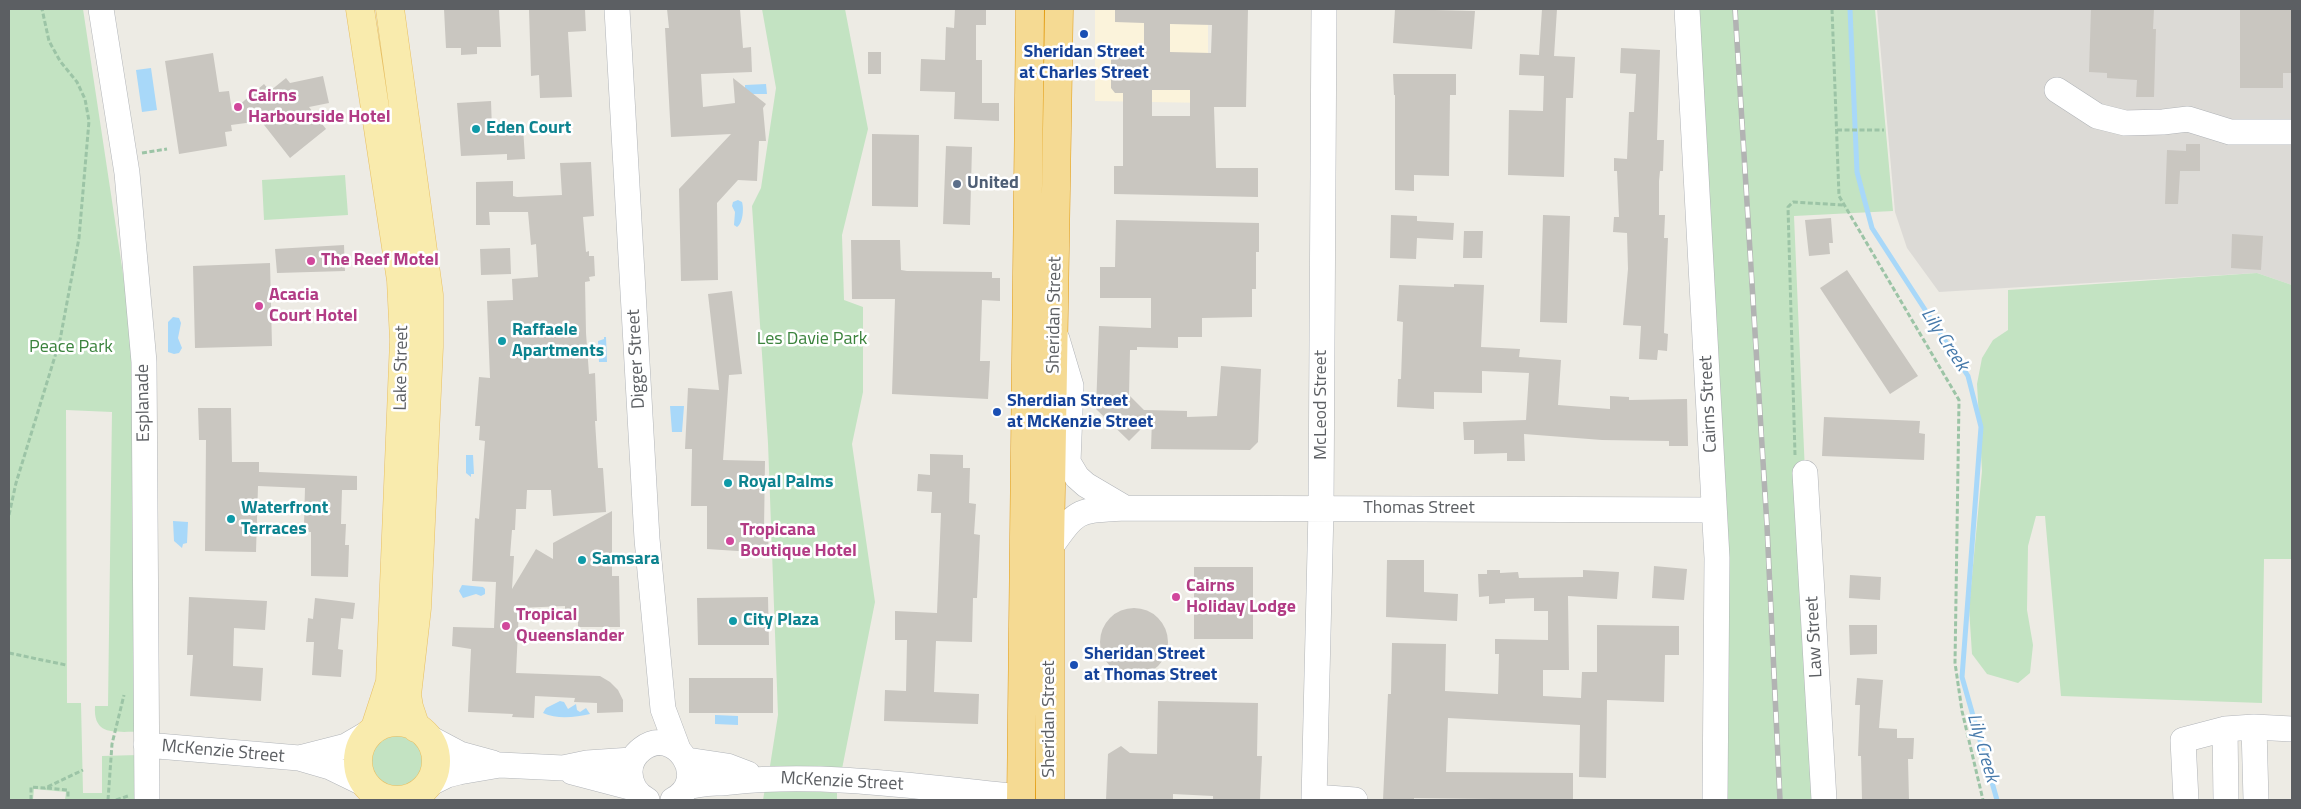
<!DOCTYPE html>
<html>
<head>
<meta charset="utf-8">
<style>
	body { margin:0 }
	#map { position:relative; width:2301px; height:809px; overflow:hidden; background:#edebe4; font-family:"Titillium Web",sans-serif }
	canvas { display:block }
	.frame { position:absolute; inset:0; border:10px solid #5c5f63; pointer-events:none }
</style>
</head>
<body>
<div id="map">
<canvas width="2301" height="809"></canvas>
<div class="frame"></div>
</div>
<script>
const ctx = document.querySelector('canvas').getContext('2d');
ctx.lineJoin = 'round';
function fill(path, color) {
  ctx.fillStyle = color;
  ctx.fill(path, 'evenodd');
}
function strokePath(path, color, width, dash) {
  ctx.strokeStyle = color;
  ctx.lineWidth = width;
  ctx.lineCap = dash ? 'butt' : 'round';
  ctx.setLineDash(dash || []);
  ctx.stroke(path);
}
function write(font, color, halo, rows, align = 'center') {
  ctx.font = font + ' "Titillium Web",sans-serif';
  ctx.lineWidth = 5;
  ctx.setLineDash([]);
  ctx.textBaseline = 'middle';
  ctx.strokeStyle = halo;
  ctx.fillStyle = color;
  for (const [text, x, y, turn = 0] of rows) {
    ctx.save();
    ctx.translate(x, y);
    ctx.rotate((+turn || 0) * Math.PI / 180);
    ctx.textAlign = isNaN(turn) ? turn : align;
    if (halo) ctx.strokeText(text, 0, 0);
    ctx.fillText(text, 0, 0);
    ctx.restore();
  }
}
const commercial = new Path2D(`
	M1095 9H1208V103L1095 101Z`);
const industrial = new Path2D(`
	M1877 9H2292V285L2257 273 1939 292 1907 248 1895 212Z`);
const green = new Path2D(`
	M9 9H83L136 360 138 732C116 731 93 737 95 706H108L112 412 66 410 67 703H81L83 793H102V756L138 755 139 800H65L66 792 34 789 33 800H9Z
	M762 9H845L868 129 842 235 844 300 863 307V392L852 444 875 602 842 769 770 766 778 715 768 443 752 206 761 188 776 88Z
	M1699 9H1875L1893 211 1794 216 1819 800H1726Z
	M345 175 348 215 264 220 262 180Z
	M2257 273 2292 285V559H2264L2262 703 2061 696 2045 516H2036L2028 546 2027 610 2033 645 2030 673 2018 683 1987 674 1972 654 1969 608 1982 471 1977 384 1982 358 1993 340 2008 330V290Z
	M367 761a30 30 0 1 1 60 0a30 30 0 1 1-60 0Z
	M765 788 837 793V800H763Z`);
const water = new Path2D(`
	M151 68 157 110 142 112 136 70Z
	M766 84 767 94H748L745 92V85Z
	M738 200 742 202C744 208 743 224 737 227L734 225 735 212 732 206 733 202Z
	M173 317 179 318 181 323 178 338 182 348 179 353 174 354 168 352V322Z
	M604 337H606L607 362H599L598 341 604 339Z
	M670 406H684L682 432H672Z
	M466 455H473L474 474H471V477L466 473Z
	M173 521 188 522 187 543 183 544 182 548 174 541Z
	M462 585 483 587 485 589V594L481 596 476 594 463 598 459 591Z
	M560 701 564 702 568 709 576 704 577 710 580 712 586 708 590 714C576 717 558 720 543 713L546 708Z
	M715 715 738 716V725L715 724Z`);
const stream = new Path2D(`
	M1850 9 1857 172 1872 228 1968 376 1981 427 1962 677 1997 800`);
const building = new Path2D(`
	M444 9H499L501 47H477V54L461 55V48H446Z
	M529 9H585L586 31 568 32 572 97 540 98 539 75 531 76Z
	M667 9H740L743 48 751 47 752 72 701 74 703 107 735 103 733 78 766 104 763 108 766 141H759L757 181 738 180 717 203 718 280 681 281 679 189 731 134 671 137 665 28H669Z
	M955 9H986V25H976V60H982V103H999V121L954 119 955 92 920 91 921 59 945 60 946 27 954 28Z
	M1115 9H1248L1246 107H1214L1216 168H1258V197L1114 194V166H1123V93H1115L1111 88V50L1144 51V23L1115 22ZM1170 24 1212 25 1211 53 1170 52ZM1152 90H1190V116H1152Z
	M1395 9 1475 11 1472 49 1393 43Z
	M1542 9H1557L1554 56 1575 57 1573 98H1566L1564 177 1508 175 1509 110 1543 111 1544 76 1519 75 1520 54 1539 55Z
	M2091 9H2154L2153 29H2156L2154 97H2136L2137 80 2107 78V73L2089 72Z
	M2240 9H2291V73H2283V88H2240Z
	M1621 48 1660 50 1657 140H1664L1663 171H1660L1659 181V215H1665L1664 238H1668L1664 333 1668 334 1667 351 1658 350 1657 360 1639 359 1641 326 1623 325 1628 269 1627 233 1613 232 1614 217H1619L1617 171H1614V158L1627 159 1629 112H1634L1636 74 1620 73Z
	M868 52H881V74H868Z
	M213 53 219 92 229 91 232 111 264 84 270 91 286 78 290 83 323 76 329 103 309 107 326 129 290 158 261 121 231 125 232 131 225 132 227 146 179 154 165 61Z
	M1393 74H1456V95H1450L1449 176 1414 175V191L1395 190V95H1394Z
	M491 101 492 130 523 127 525 159 507 160V154L461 156 457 103Z
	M872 134 919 135 918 207 872 206Z
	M2186 144H2200V171H2180L2178 204H2165L2167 150 2186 151Z
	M946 146 972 147 970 225 943 224Z
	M591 162 594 216 583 217 586 252 589 251V256H594L595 276 589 277 590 281 585 282 586 333 589 374 595 373 597 421H595L598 468H603L606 512 553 516 551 490H527L526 509H516L515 530H512L510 556H514L512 589 536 549 553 559V543L612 511V576H619L620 627H578V609H565V606L519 608 516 673 600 676 610 682 618 690 623 700V712L597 713V703L574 702 575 698 535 696 534 718 512 717 513 714 468 712 471 649 452 646 453 627 494 628 496 582 472 581 475 518 479 519 485 441 479 440 480 426H475L479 377 490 378 487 301 513 300 512 279 538 277 536 244 531 245 528 212H489L490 225H476V182L513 181V196L517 197 562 195 560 163Z
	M1391 215 1417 216V221L1454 223 1453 240 1417 238 1416 259 1390 258Z
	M1543 215 1570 216 1567 323 1540 322Z
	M1831 218 1833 243H1829L1830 254 1809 256 1805 220Z
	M1116 220 1259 223V252H1256V289H1252V317L1202 318V337H1178V348L1137 347V350H1130L1129 395 1144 410 1187 411V417L1217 416 1221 366 1261 369 1258 442 1250 450 1151 449 1152 418 1129 441 1096 409 1099 326 1151 328V298H1100V267H1115Z
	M1464 231H1483L1482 258H1463Z
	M2232 234 2263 236 2261 270 2231 268Z
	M851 240H900L901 270 907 271 992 272V278H1000V301L982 300 980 361H990L988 399 892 394 895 299H852Z
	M344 245 345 271 277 273 275 249Z
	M510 248 511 274 481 275 480 249Z
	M270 263 272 346 195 348 193 266Z
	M1847 270 1918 376 1890 394 1820 288Z
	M1454 284 1484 285 1481 347 1520 349 1519 357 1561 360 1558 405 1610 409V396L1629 397V400L1687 399 1688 446H1669V441L1602 440 1524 434 1525 461H1507V453L1474 454V440H1464L1463 422 1526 420 1529 373 1482 371V393L1434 392V409L1397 407 1398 379H1401L1403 322 1397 321 1399 285 1454 287Z
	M732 291 742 374 729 375 723 460 765 461 764 529 769 530 768 553 707 549V506H691L692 449H685L688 388 719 390 708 294Z
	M198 408H231L232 462H259V472L357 476V490H342L341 524H346L345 545H349L348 577 311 576V532H308V525H304L305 488 258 486 256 552 205 551 206 440H199Z
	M1824 417 1920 421 1919 433 1925 434 1924 460 1822 456Z
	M930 454 963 455V468H970L969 503 976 504 974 534 980 535 977 598H973L972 642 936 641 934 692 979 694 978 724 884 721 885 690 906 691 907 640H895V611L937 613 941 513H931L932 492 917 491 918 474 930 475Z
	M1387 560H1424V592L1458 594 1457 621 1386 617Z
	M1654 566 1687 569 1684 600 1652 598Z
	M1194 567H1253V639H1194Z
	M1487 570H1500V573L1518 572 1519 578 1583 577V570L1619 572 1617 599 1568 596 1569 670H1543V696L1581 698 1582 672H1597V625L1679 626V655H1665L1664 702 1607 700 1606 778 1579 777 1580 725 1448 718 1446 772 1573 773V800L1414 798V800H1383L1388 694H1391L1392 643 1446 644 1445 691 1498 694 1499 654H1495V639L1548 640V611H1534V598L1505 599V603L1489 604V596L1479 597 1478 574H1487Z
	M1850 575 1881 577 1880 600 1849 598Z
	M189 597 267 601 265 630 234 628 233 666 263 668 261 701 190 696 193 655H187Z
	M768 597 769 645H698L697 598Z
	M315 598 355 603 353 619 341 618 338 649 343 650 341 677 312 675 314 642H306L308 618 313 619Z
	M1100 642a34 34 0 1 1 68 0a34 34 0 1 1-68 0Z
	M1849 625H1877V654L1850 655Z
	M689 678H773V713H689Z
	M1857 678 1883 680 1879 728 1897 729V738H1914L1913 759H1908L1909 800H1862L1861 756H1858L1860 705H1855Z
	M1158 701 1258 703 1257 756H1262L1260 800H1213V796L1173 794V800H1106L1108 754 1121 746 1130 753 1157 754Z`);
const path = new Path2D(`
	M1832 9 1839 196 1959 400 1955 663 1962 711 1983 800
	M1837 130H1884
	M142 153 167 149
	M1795 455 1788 207 1793 202 1843 205
	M9 515 16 483 60 340 79 238 89 121 85 99 77 82 60 61 49 41 42 9
	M9 653 66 665
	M47 788 68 790V800
	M31 800V787L45 788 83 770
	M108 800 112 744 124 695
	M116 800 128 796`);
const minor = new Path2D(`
	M101 9 127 173 144 362 147 800
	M617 9 647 539 663 709 678 749
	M1687 9 1717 558 1715 800
	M2057 90 2097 116 2125 123 2163 122 2188 119 2230 132H2292
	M1057 339 1071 386 1068 462 1077 477 1086 485 1125 508
	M1805 473 1824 800
	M1050 548C1078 508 1077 511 1125 508L1714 510
	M2254 727 2256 800
	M2225 729 2226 800
	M426 736 460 754 493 763
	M146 745 299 758 330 767 365 784
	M299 758 346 746 370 732
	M687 760 727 766 748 774
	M572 772 633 788
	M427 785 447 775 459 772 500 765 563 768 587 763 632 760
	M686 788C701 782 716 784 731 782 828 772 925 788 1021 797
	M1314 797 1355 800
	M647 800C636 794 630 785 630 772 630 763 634 755 642 749 674 724 712 779 673 800
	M1314 800 1321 509 1324 9
	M2186 800 2183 740 2225 729 2254 727 2292 729`);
const major = new Path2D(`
	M360 9 401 280 404 340 390 682 375 728
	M390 9 429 295V347L417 608 407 695 409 707 416 728
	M358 761a39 39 0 1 1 78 0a39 39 0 1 1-78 0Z`);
const highway = new Path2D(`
	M1021 800 1030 9
	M1050 800V548L1059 9`);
const rail = new Path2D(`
	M1735 9 1767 526 1780 800`);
const markers = [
	[1084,34,5,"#1a4fb4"],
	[238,107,5,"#d1479c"],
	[476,129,5,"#0f9aa8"],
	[957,184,5,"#5c6f8a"],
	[311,261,5,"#d1479c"],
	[259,306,5,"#d1479c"],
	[502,341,5,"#0f9aa8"],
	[997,412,5,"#1a4fb4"],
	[728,483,5,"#0f9aa8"],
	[231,519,5,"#0f9aa8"],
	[730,541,5,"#d1479c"],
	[582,560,5,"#0f9aa8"],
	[1176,597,5,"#d1479c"],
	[733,621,5,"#0f9aa8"],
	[506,626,5,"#d1479c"],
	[1074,665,5,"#1a4fb4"]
];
const transitNames = [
	["Sheridan Street",1084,53,"center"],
	["at Charles Street",1084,74,"center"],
	["Sherdian Street",1007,402],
	["at McKenzie Street",1007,423],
	["Sheridan Street",1084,655],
	["at Thomas Street",1084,676]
];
const hotelNames = [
	["Cairns",248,97],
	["Harbourside Hotel",248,118],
	["The Reef Motel",321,261],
	["Acacia",269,296],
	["Court Hotel",269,317],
	["Tropicana",740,531],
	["Boutique Hotel",740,552],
	["Cairns",1186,587],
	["Holiday Lodge",1186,608],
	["Tropical",516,616],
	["Queenslander",516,637]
];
const cultureNames = [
	["Eden Court",486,129],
	["Raffaele",512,331],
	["Apartments",512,352],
	["Royal Palms",738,483],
	["Waterfront",241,509],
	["Terraces",241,530],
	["Samsara",592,560],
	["City Plaza",743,621]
];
const serviceNames = [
	["United",967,184]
];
const streetNames = [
	["Sheridan Street",1055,315,-89],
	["Digger Street",637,359,-93],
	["Lake Street",402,368,-89],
	["Esplanade",144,403,-91],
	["Cairns Street",1709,404,-93],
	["McLeod Street",1322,405,-90],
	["Thomas Street",1419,509],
	["Law Street",1815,637,-93],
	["Sheridan Street",1050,719,-90],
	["McKenzie Street",223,752,5],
	["McKenzie Street",842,782,3]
];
const parkNames = [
	["Les Davie Park",812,340],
	["Peace Park",71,348]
];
const waterNames = [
	["Lily Creek",1944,340,57],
	["Lily Creek",1982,748,74]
];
fill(commercial, '#fbf3db');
fill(industrial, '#dcdad6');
fill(green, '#c3e3c2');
fill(water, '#a8d8f9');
strokePath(stream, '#a8d8f9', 5);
fill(building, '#c9c6c0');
strokePath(minor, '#b1b4b8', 26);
strokePath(major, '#e7bf63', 29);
strokePath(highway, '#e29b10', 29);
strokePath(path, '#9cc4a6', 3, [5, 2.5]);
strokePath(minor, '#fff', 25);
strokePath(major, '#f9ebad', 28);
strokePath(highway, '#f5da93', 28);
strokePath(rail, '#b2b3b3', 5.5);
strokePath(rail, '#fff', 4, [11]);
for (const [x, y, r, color] of markers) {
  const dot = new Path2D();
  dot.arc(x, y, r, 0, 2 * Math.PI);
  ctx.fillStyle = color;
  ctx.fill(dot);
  strokePath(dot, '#fff', 2);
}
write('bold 18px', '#164399', '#fff', transitNames, 'left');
write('bold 18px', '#b23c85', '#fff', hotelNames, 'left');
write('bold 18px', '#0d838f', '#fff', cultureNames, 'left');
write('bold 18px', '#4e5e75', '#fff', serviceNames, 'left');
write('18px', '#5c5f63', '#fff', streetNames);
write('18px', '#3b833d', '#fff', parkNames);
write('italic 19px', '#4679aa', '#fff', waterNames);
</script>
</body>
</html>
